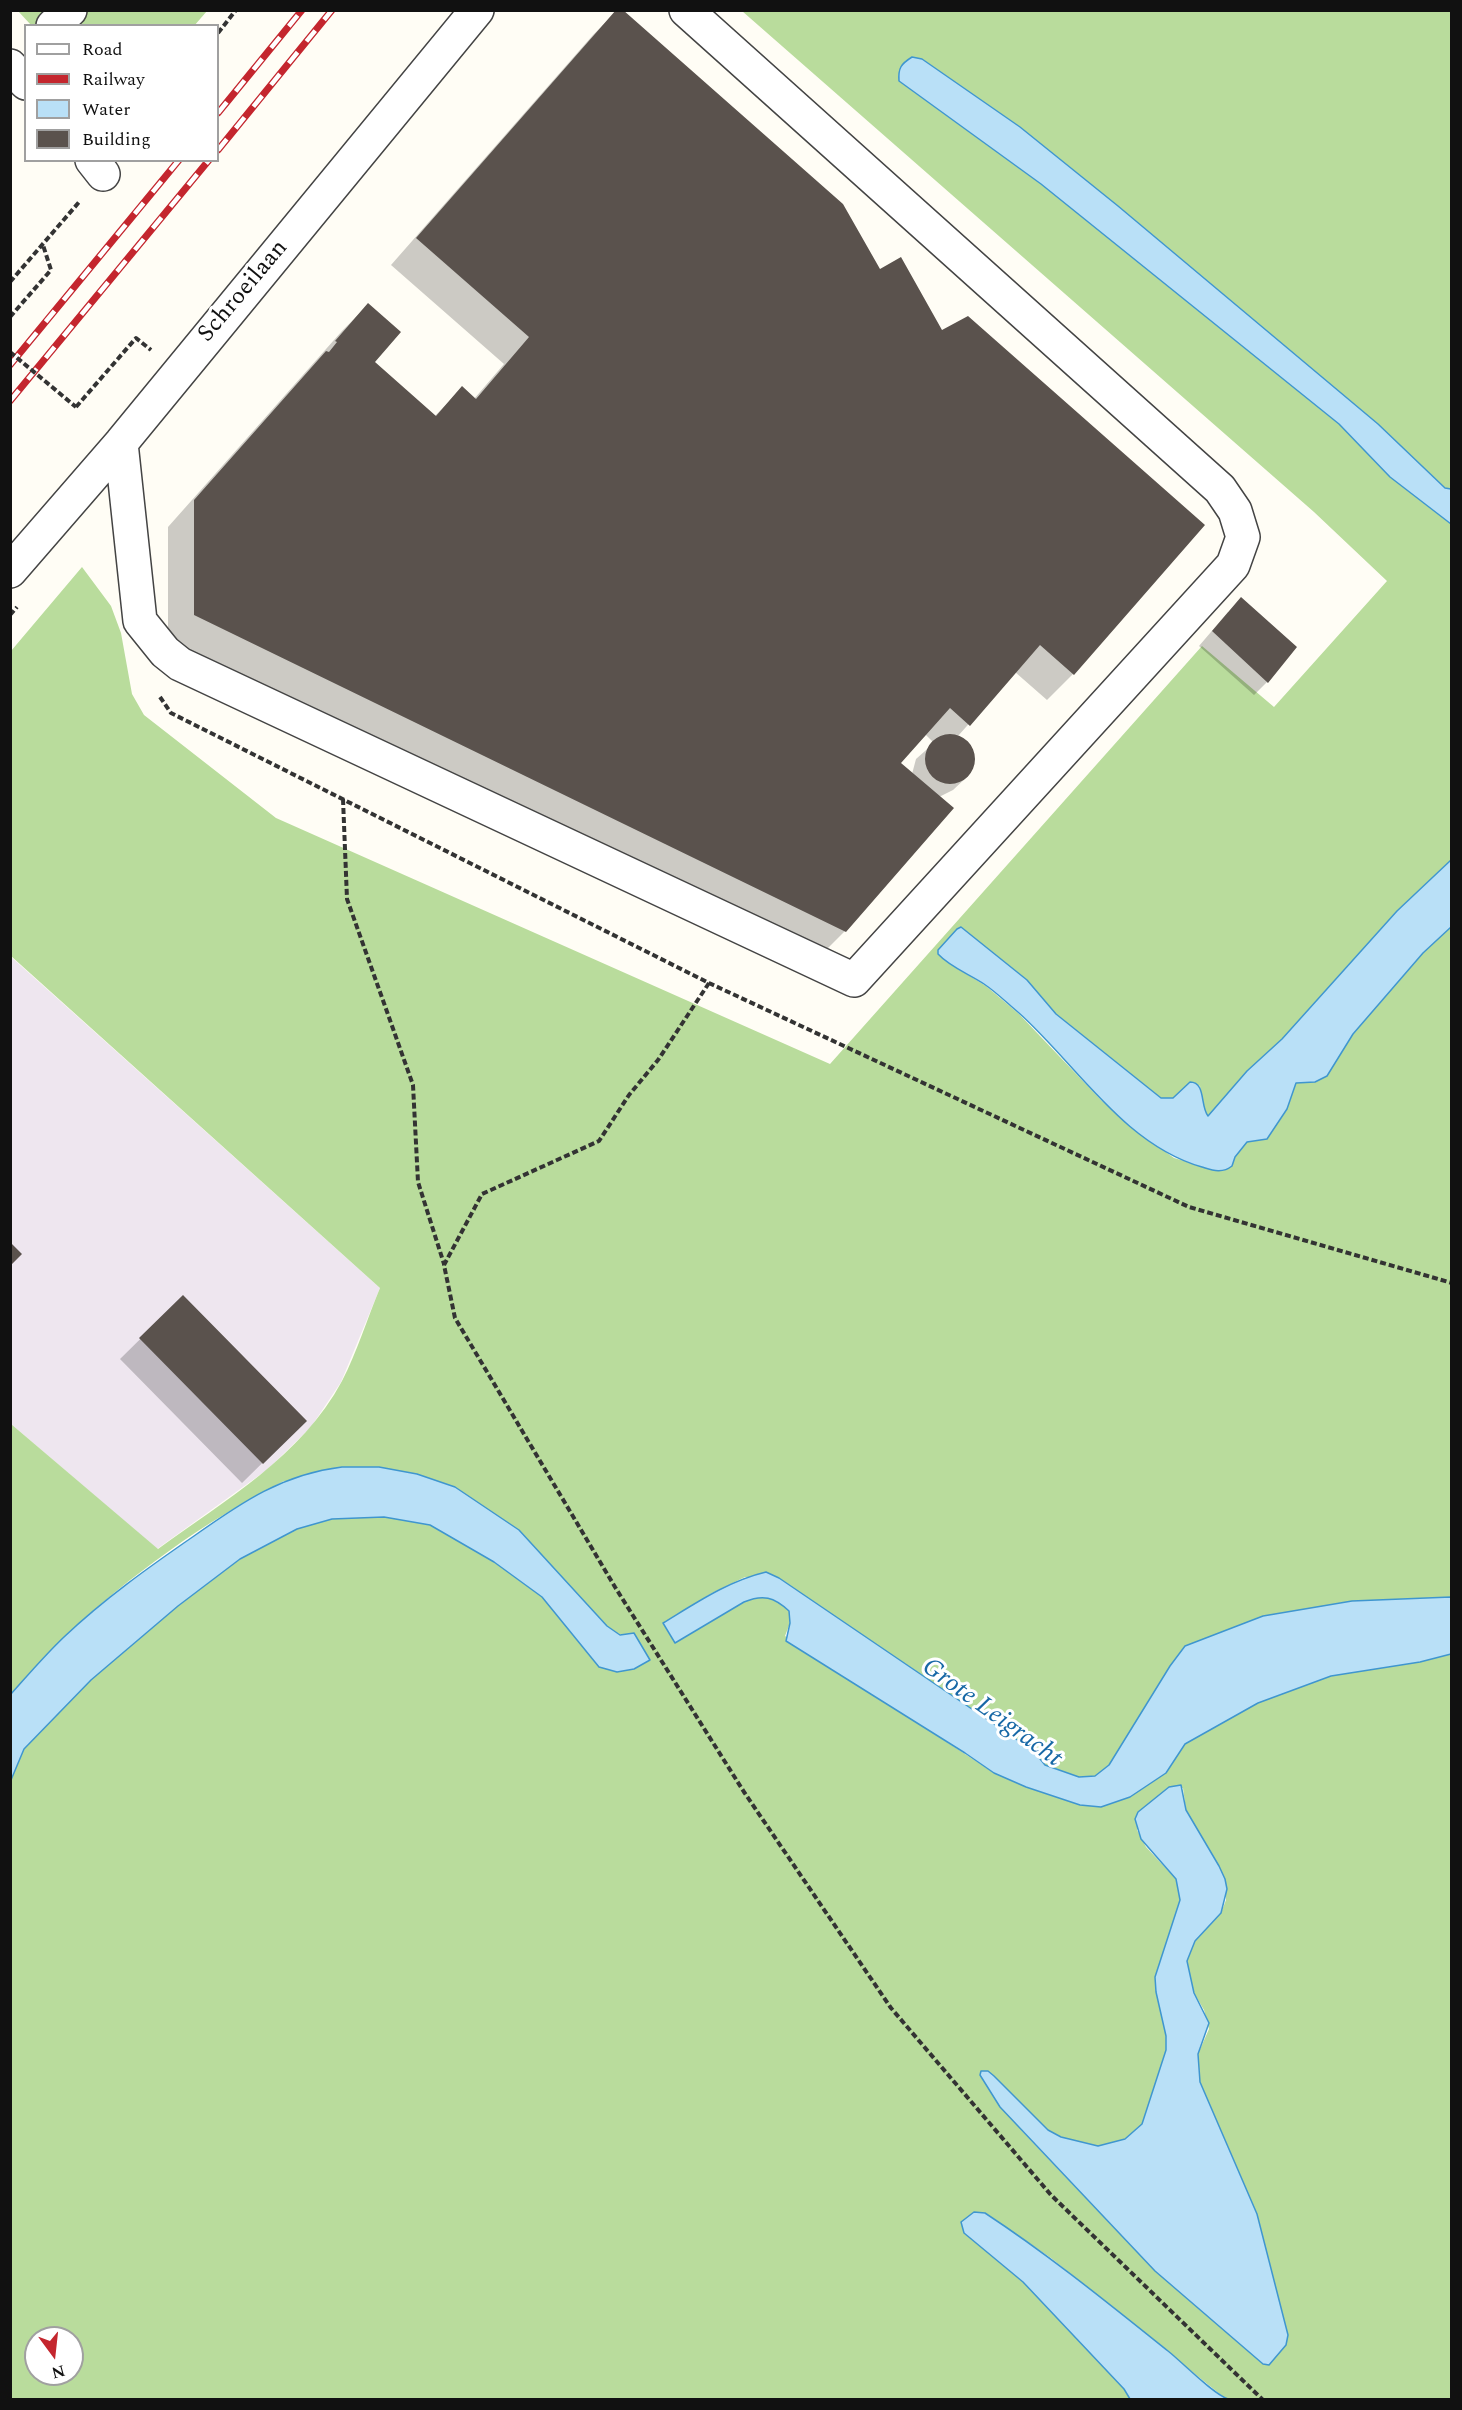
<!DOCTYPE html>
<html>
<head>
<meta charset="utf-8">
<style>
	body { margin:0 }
	#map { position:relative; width:1462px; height:2410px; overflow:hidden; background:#fffdf5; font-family:Spectral,serif }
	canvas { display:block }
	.frame { position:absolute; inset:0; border:12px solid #111; pointer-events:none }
	.legend { position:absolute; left:24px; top:24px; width:195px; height:138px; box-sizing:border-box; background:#fff; border:2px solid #a0a0a0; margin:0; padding:8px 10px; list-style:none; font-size:18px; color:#111 }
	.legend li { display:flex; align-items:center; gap:12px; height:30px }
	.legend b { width:30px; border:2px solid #a0a0a0 }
	.north { position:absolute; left:24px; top:2326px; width:60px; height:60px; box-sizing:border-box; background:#fff; border:2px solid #a0a0a0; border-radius:50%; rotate:165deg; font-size:16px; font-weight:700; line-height:24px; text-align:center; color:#111 }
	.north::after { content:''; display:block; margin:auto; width:21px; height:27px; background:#c4262e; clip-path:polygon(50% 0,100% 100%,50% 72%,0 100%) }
</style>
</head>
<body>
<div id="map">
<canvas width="1462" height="2410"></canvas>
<div class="frame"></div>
<ul class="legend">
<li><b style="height:8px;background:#fff"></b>Road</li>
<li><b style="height:8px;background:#c4262e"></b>Railway</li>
<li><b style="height:16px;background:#b9e0f7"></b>Water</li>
<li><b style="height:16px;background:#5a524d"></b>Building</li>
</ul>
<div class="north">N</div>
</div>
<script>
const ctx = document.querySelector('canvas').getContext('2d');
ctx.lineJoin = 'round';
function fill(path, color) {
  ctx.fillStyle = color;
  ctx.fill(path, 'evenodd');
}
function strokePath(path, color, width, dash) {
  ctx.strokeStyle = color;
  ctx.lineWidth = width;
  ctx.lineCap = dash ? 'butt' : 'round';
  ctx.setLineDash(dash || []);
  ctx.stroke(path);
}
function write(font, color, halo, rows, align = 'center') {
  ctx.font = font + ' Spectral,serif';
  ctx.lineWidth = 6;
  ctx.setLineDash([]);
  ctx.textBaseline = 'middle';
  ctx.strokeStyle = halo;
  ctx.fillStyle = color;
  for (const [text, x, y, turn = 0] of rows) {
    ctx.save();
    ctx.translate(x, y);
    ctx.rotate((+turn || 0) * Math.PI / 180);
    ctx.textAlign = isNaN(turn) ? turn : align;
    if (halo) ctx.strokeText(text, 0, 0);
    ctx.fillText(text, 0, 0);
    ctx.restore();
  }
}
const industrial = new Path2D(`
	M10 956 380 1288 341 1382 311 1427 268 1469 157 1549 11 1424Z`);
const forest = new Path2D(`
	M18 11H207L194 26 31 25Z
	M742 11H1451V489L1445 488 1378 424 1118 206 1020 127 922 59 899 81 1041 184 1339 424 1390 477 1451 524V860L1397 911 1282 1039 1247 1071 1210 1115H1205L1200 1086 1190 1082 1173 1098H1161L1056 1014 1027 980 961 927 950 964 986 986 1019 1014 1101 1100 1137 1131 1174 1158 1219 1171 1232 1166 1235 1157 1247 1142 1267 1139 1287 1109 1296 1083 1315 1082 1327 1076 1353 1034 1423 953 1451 927V1597L1352 1601 1263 1616 1185 1646 1170 1666 1109 1765 1095 1776 1079 1777 1045 1765 1036 1754 1016 1739 779 1578 745 1577 712 1593 663 1623 675 1643 744 1602C763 1594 774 1597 789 1611L790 1623 785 1636 994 1773 1026 1787 1080 1805 1101 1807 1149 1784 1166 1773 1185 1744 1258 1703 1331 1676 1420 1662 1451 1654V2399H1226L1051 2258 985 2213 974 2212 964 2233 1023 2282 1124 2389 1130 2399H11L10 1780 24 1749 91 1680 178 1606 240 1559 297 1529 332 1519 384 1517 430 1525 494 1562 542 1597 599 1667 625 1636 614 1632 607 1626 519 1530 284 1481C205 1521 129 1576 64 1637 45 1655 28 1675 11 1694V1424L158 1549C224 1501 302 1456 342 1381 357 1352 367 1319 380 1288L11 956V651L82 567 111 606 121 633 132 694 144 715 276 818 830 1064 1202 646 1274 707 1387 581 1314 512ZM1169 1787 1183 1788 1186 1810 1225 1879 1226 1900 1221 1913 1195 1941 1187 1961 1194 1993 1204 2010 1209 2029 1198 2054 1200 2082 1257 2214 1272 2275 1263 2364 1155 2271 1022 2131 988 2071 1048 2130 1061 2137 1098 2146 1125 2139 1142 2124 1166 2050V2036L1155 1977 1180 1900 1176 1879 1146 1847 1137 1830 1156 1798ZM36 2338H72V2374H36Z`);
const water = new Path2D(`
	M912 57 922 59 1020 127 1118 206 1378 424 1445 488 1451 489V524L1390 477 1339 424 1041 184 899 81C898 68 901 64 912 57Z
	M1451 860V927L1423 953 1353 1034 1327 1076 1315 1082 1296 1083 1287 1109 1267 1139 1247 1142 1235 1157 1232 1166C1222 1174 1212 1170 1202 1167 1124 1145 1076 1064 1019 1013 1007 1003 996 992 984 984 969 974 950 967 938 954V950L957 929 961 927 1027 980 1056 1014 1161 1098H1173L1190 1082C1206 1082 1200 1106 1208 1116L1247 1071 1282 1039 1397 911Z
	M342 1467H379L417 1474 455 1487 519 1530 607 1626 620 1635 634 1633 650 1660 634 1669 617 1672 599 1667 542 1597 494 1562 430 1525 384 1517 332 1519 297 1529 240 1559 178 1606 91 1680 24 1749 11 1780V1694C28 1675 45 1655 64 1637 104 1599 149 1567 194 1536 242 1502 283 1474 342 1467Z
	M766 1572 779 1578 1016 1739 1036 1754 1045 1765 1079 1777 1095 1776 1109 1765 1170 1666 1185 1646 1263 1616 1352 1601 1451 1597V1654L1420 1662 1331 1676 1258 1703 1185 1744 1166 1773 1130 1797 1101 1807 1080 1805 1026 1787 994 1773 965 1753 786 1641 790 1623 789 1611C774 1597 763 1594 744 1602L675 1643 663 1623C696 1603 728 1581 766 1572Z
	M1181 1785 1186 1810 1219 1866 1225 1879 1227 1889 1221 1913 1195 1941 1187 1961 1194 1993 1209 2023 1198 2054 1200 2082 1257 2214 1288 2335 1286 2345 1269 2365 1263 2364 1155 2271 1000 2107 980 2075 981 2071H988L994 2076 1048 2130 1061 2137 1098 2146 1125 2139 1142 2124 1166 2050V2036L1156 1992 1155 1977 1180 1900 1176 1879 1141 1839 1135 1819 1138 1812 1169 1787Z
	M974 2212 985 2213C1049 2255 1108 2303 1168 2351 1182 2362 1213 2394 1228 2399H1130L1124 2389 1023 2282 964 2233 961 2222Z`);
const shadow = new Path2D(`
	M618 10 942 332 1203 525 1073 674 1047 700 1015 672 958 736 965 741 973 755 972 769 968 776 953 790 939 797 845 931 819 957 168 641V527L342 331 368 305 373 362 434 417 462 388 474 399 504 364 391 265 593 35ZM925 734 934 743 916 759 912 774 899 764Z
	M1228 612 1267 682 1254 695 1199 646Z
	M183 1297 305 1421 242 1483 120 1359Z`);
const building = new Path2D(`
	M616 10H623L843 204 880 269 901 257 942 330 968 316 1205 525 1074 675 1040 645 970 726 950 708 901 763 954 808 846 932 194 615V500L326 351 329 352 337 342 335 341 368 303 401 332 375 362 436 416 462 386 476 399 529 337 416 238Z
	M1241 597 1297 647 1268 683 1212 631Z
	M925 759a25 25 0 1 1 50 0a25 25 0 1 1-50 0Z
	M10 1242 22 1254 10 1266Z
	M183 1295 307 1421 263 1464 139 1338Z`);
const path = new Path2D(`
	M218 33 236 10
	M10 282 80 201
	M10 317 51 270 43 245
	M76 407 136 338 151 350
	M10 615 17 607
	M160 697 171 713 709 983 1189 1207 1452 1283
	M343 799 347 899 413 1085 418 1182 444 1264
	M709 983 658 1060 629 1095 599 1141 482 1194 444 1265 455 1318 615 1587 744 1792 891 2008 1051 2195 1263 2400`);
const minor = new Path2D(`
	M53 26 70 10
	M10 66 26 83
	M92 160 103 174
	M121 443 140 621 165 652 180 664 854 980 1233 565 1243 537 1235 511 1220 489 686 10
	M10 571 121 443 477 10`);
const rail = new Path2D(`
	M218 113 302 10
	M218 150 332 10
	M10 365 179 160
	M10 401 209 160`);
const pathBridge = new Path2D(`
	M10 352 76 407`);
const streetNames = [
	["Schroeilaan",244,292,-50]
];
const waterNames = [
	["Grote Leigracht",991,1714,36]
];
fill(industrial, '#eee6ef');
fill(forest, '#b9dc9c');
fill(water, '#b9e0f7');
strokePath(water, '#3f96cf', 1.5);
fill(shadow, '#0003');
fill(building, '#5a524d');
strokePath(minor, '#444', 36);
strokePath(path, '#333', 4, [6, 3]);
strokePath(minor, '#fff', 33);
strokePath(rail, '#c4262e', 7);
strokePath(rail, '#fff', 4.5, [14]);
strokePath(pathBridge, '#333', 4, [6, 3]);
write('24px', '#111', '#fff', streetNames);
write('italic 26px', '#1768a6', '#fff', waterNames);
</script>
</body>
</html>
